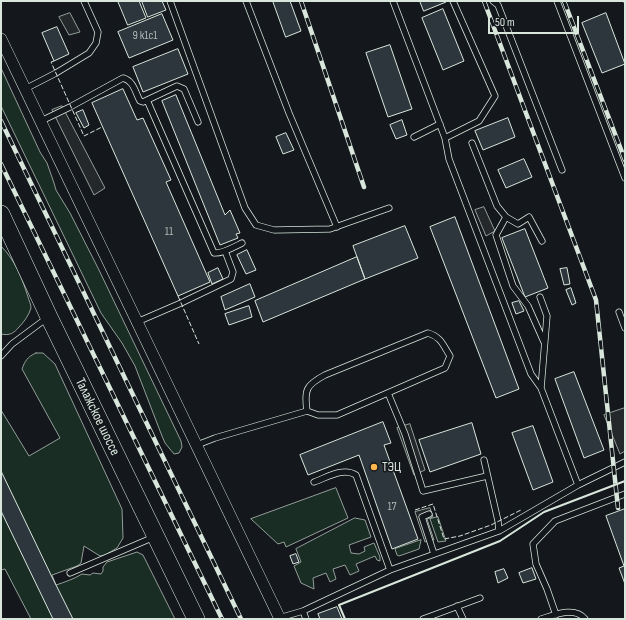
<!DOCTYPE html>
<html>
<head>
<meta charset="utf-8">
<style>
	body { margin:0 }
	#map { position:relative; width:626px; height:620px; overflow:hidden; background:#14181c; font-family:"Sofia Sans Condensed",sans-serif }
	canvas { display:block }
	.frame { position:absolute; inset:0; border:2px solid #d8e6dc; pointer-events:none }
	.scale { position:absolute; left:488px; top:16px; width:91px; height:18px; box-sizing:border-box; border:2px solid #d8e6dc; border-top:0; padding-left:5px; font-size:12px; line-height:14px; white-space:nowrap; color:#d8e6dc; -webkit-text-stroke:3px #14181c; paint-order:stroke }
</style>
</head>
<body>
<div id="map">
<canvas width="626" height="620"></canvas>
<div class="frame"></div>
<div class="scale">50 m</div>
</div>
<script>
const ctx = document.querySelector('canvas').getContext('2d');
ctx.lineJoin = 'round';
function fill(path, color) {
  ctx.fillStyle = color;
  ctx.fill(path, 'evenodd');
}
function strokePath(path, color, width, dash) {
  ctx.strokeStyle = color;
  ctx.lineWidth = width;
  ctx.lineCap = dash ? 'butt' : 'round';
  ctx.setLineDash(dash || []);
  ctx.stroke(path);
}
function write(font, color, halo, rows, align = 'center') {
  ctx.font = font + ' "Sofia Sans Condensed",sans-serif';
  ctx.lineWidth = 3;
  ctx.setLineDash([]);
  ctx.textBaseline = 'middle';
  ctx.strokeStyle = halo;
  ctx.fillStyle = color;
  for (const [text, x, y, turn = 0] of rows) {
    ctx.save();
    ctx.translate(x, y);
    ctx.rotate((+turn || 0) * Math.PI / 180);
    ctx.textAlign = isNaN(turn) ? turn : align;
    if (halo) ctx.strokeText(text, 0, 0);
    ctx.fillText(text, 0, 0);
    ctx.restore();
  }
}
const green = new Path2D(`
	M1 68 40 152 47 163 54 183 56 190 70 213 98 268 181 441 182 447 179 453 174 454 165 443 162 436 135 366 122 343 101 313 1 106Z
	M1 246C15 260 22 278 28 297 29 301 31 304 31 308 29 315 24 322 19 327 14 333 10 336 1 334Z
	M36 353H43L55 364 122 509 123 538 117 548 105 555 100 556 84 546 81 563 77 566 52 575 56 585C65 582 74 579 82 574L90 575 93 573 101 574 103 571V567L107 562 137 552 143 555 175 619H31L5 569 1 570V410L29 456 60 438 22 369C25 361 27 357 36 353Z
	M336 488 348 518 286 547 284 542 278 544 251 519Z
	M438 517 446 541 438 542 430 519Z
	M355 518 365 520 371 537 349 545 351 553 359 554 365 551 364 547 374 543 380 557V561L377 560 375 556 356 564 359 571 350 575 345 565 333 569 336 579 330 582 326 573 313 578 314 589 301 583 294 566 301 562 296 549Z
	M421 540 419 549 399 556 397 555 395 549Z`);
const parking = new Path2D(`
	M70 13 80 32 69 35 59 17Z
	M62 106 105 188 94 195 52 110Z
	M484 207 495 231 486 236 475 210Z
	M625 408V451L620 454 604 415Z
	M410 424 425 470 414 475 397 428Z
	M430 508 433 517 427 519 434 540 425 542 415 512Z`);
const building = new Path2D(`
	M118 1H139L146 18 128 25Z
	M142 1H162L166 10 148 17Z
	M273 1H290L301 31 286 37Z
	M420 1H445L446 2 424 11Z
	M443 9 464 61 443 70 422 18Z
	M606 13 625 64 602 73 582 23Z
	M162 14 173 40 129 58 118 32Z
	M57 27 69 54 54 61 42 33Z
	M390 45 412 109 388 117 366 53Z
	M178 49 188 74 143 92 133 67Z
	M123 89 137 120 143 118 171 180 166 182 210 282 178 296 92 103Z
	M176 95 225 215 230 210 240 233 236 234 238 238 220 245 162 101Z
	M83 110 89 125 84 128 76 113Z
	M508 118 515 137 483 150 475 131Z
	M402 120 407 135 396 139 390 125Z
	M286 133 294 150 283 154 276 137Z
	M524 159 532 177 506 188 498 170Z
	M455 217 519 389 496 398 430 227Z
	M405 226 418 258 365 279 353 246Z
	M525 229 548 288 525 297 502 238Z
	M247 250 256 270 246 274 237 255Z
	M357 257 365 279 263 322 255 301Z
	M218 268 223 279 212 284 208 273Z
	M567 268 570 284 564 285 560 269Z
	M250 284 255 297 225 310 221 297Z
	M571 288 576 303 572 305 566 290Z
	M519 301 524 311 516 314 512 303Z
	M249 306 252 317 229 325 225 314Z
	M574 372 604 450 584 458 555 379Z
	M383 422 391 443 384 445 418 539 392 549 359 455 308 475 300 455Z
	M472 423 481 454 430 472 419 440Z
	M533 426 553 482 533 490 512 433Z
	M1 471 51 575 73 619H53L1 511Z
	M625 509V584L619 568 624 566 606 516Z
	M296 554 299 562 293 564 290 556Z
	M532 568 536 579 523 583 519 573Z
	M504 569 508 578 498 583 495 572Z
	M337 607 342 619H320L318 614Z`);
const lane = new Path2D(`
	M170 1 245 208 256 225 274 230 330 229 389 208
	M246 1 289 113 337 227
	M393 1 445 138 449 159 531 374 541 388
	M493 1 498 5 562 170
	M557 1 625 178
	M25 89 56 73 89 53 96 43 98 32 84 1
	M147 100 214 253C222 254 234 247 242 243
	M41 121 70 107 123 78C134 81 135 92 140 101L143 102 177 86 184 89 198 122
	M414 137 440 124
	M445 138 479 121 495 96 453 1
	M472 143 497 206 506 217 518 224 529 217 542 241
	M506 217 496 235 513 286 528 306 544 342
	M540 297 547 316 541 388 578 485
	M619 312 625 328
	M137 322 181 303 231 279 233 272 225 251
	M1 356 12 344 47 318
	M388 393 405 434 423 491 487 476
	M197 445 215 438 307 411 318 415H337L445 368 450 356C443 345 441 337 428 333L325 375C306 385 304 390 307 411
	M484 460 498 521 499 531
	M314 482C328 477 343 467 356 475L390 570
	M429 514 422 517 434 554
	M70 573 154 537
	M457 606 463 619
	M303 611 306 619
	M556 615 547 589 536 564 533 544 555 521 625 494
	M279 618 303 611 390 570 499 531 578 485 625 462
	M423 619 480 598
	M541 619C554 615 575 606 585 619`);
const street = new Path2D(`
	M1 39 280 619`);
const primary = new Path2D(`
	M1 214 49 317 196 619`);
const rail = new Path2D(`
	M301 1 364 187
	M484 1 596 300 618 508
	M564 1 625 160
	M1 121 241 619
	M1 164 222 619`);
const fence = new Path2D(`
	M54 61 51 62 84 136 102 127
	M178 296 199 344
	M415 510 433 504 444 539 460 536 491 525 521 510`);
const wall = new Path2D(`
	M624 1 625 3
	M345 619 339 605 500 541 544 512 625 481`);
const markers = [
	[374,467,4,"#ffb74d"]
];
const numberNames = [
	["9 к1с1",145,36],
	["11",169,232],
	["17",392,507]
];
const streetNames = [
	["Талажское шоссе",97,417,64]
];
const poiNames = [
	["ТЭЦ",382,467]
];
fill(green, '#1a2d24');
strokePath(green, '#939e99', 1);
fill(parking, '#24282b');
strokePath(parking, '#939e99', 1);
fill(building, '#2c363c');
strokePath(building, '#d8e6dc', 1);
strokePath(lane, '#d8e6dc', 7);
strokePath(street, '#d8e6dc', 12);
strokePath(primary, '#d8e6dc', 18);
strokePath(lane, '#14181c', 5.5);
strokePath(street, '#14181c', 11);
strokePath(primary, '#14181c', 17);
strokePath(rail, '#d8e6dc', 4.5);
strokePath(rail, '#14181c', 3, [9]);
strokePath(fence, '#d8e6dc', 1, [5, 2]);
strokePath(wall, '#d8e6dc', 2);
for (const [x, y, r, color] of markers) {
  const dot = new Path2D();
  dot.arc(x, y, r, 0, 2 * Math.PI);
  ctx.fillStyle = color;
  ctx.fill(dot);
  strokePath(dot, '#14181c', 1.5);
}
write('12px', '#adbab4', null, numberNames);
write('14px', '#d8e6dc', '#14181c', streetNames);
write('14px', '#d8e6dc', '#14181c', poiNames, 'left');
</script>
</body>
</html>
